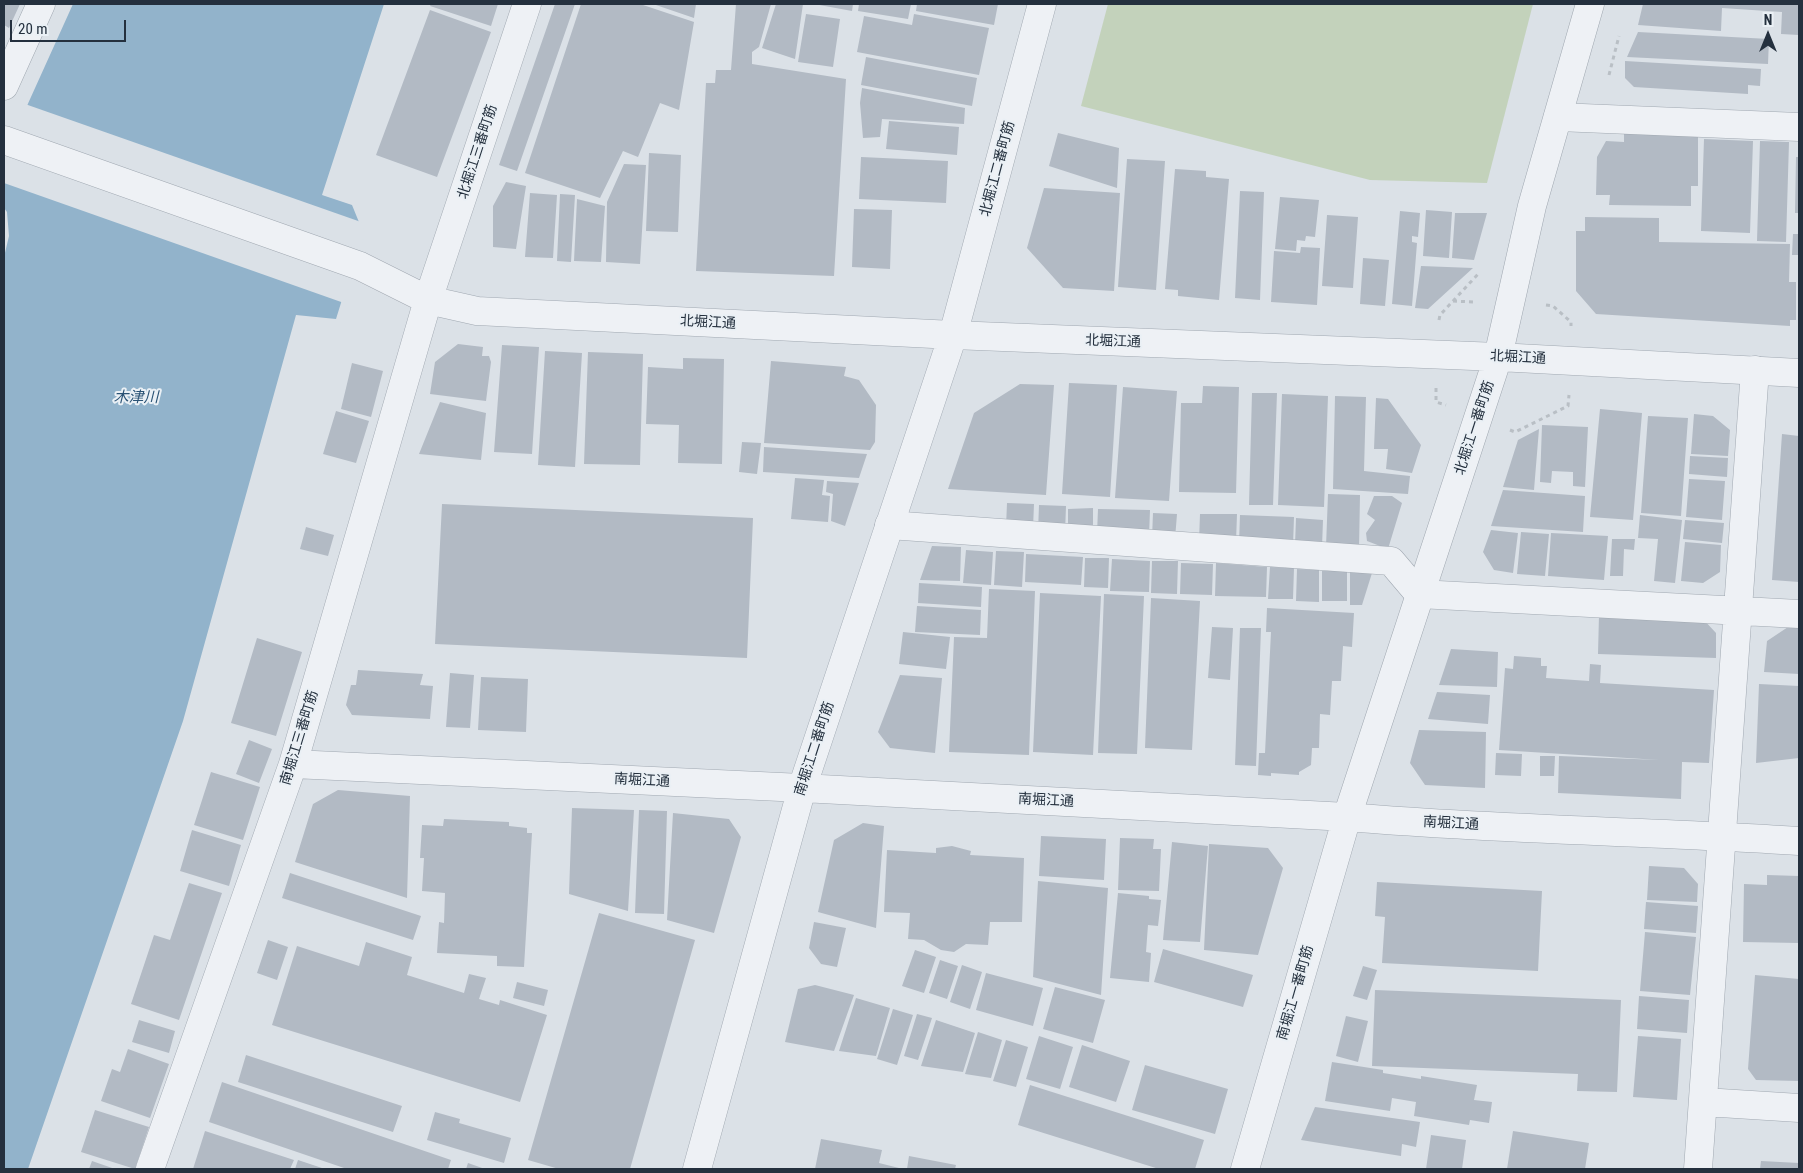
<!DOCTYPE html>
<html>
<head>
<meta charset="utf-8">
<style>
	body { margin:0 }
	#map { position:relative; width:1803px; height:1173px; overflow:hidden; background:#dbe1e7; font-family:"Roboto Condensed",sans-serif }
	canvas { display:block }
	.frame { position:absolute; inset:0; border:5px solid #24303e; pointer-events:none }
	.north { position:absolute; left:1743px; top:10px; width:50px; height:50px; -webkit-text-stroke:4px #eaf0f5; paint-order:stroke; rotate:0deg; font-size:14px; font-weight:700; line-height:20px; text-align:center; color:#24303e }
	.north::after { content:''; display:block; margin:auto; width:18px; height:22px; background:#24303e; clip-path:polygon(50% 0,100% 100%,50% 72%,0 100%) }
	.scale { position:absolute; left:10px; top:20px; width:116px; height:22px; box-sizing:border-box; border:2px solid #24303e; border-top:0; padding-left:6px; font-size:15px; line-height:18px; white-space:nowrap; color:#24303e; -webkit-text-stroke:4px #eaf0f5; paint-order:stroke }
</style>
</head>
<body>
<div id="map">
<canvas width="1803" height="1173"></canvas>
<div class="frame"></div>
<div class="north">N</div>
<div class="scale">20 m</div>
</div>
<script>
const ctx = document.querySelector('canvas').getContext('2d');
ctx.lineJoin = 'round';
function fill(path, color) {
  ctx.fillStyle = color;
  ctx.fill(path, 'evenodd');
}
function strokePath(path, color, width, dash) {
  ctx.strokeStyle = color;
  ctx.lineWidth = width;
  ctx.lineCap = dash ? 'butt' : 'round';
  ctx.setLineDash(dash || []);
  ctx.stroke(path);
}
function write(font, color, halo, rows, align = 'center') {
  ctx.font = font + ' "Roboto Condensed","Noto Sans JP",sans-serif';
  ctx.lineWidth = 4;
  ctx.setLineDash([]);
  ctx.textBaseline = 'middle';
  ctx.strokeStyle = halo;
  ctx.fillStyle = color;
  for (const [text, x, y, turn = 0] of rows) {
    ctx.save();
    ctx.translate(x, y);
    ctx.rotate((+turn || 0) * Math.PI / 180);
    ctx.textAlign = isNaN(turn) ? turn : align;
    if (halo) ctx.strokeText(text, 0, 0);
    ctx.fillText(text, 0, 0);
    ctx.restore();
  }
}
const green = new Path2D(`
	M1108 4H1533L1487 183 1370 180 1081 106Z`);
const water = new Path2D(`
	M73 4H384L322 195 352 205 363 232 336 319 296 315 183 721 28 1169H4V257L9 236 7 212 4 208V174L26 108Z`);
const pier = new Path2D(`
	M25 104 361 222 365 233 344 303 4 183V166Z`);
const building = new Path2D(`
	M4 4H20L9 28 4 25Z
	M431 4H498L491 26 430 6Z
	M555 4H575L517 171 499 165Z
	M581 4H640L694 22 679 110 660 103 638 157 623 151 600 198 525 173Z
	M653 4H696L694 18Z
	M736 4H771L759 47 752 52V64L846 79 834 276 696 271 706 83H715L716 70H731Z
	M776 4H803L795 59 762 48Z
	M814 4H853L852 11Z
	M859 4H911L908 19 858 11Z
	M917 4H998L994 25 916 11Z
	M1643 4H1799V35L1781 34 1782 12 1722 8 1721 31 1638 25Z
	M430 10 491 32 437 177 376 155Z
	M806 14 840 19 833 67 798 62Z
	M914 14 989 28 979 75 857 52 864 16 912 25Z
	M1638 32 1769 39 1768 64 1627 57Z
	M866 57 977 78 972 106 861 85Z
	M1625 61 1761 69 1760 86 1748 85V94L1634 87 1625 78Z
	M862 88 965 108 964 124 882 119 880 137 863 138 860 103Z
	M889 121 959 127 957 155 886 149Z
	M1058 133 1119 148 1117 188 1049 166Z
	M1624 133 1698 135V186H1691V206L1609 205 1610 195H1596L1597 157 1606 141 1624 142Z
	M1704 139 1753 141 1750 233 1701 231Z
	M1760 141 1789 142 1786 242 1757 241Z
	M649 153 681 155 678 232 646 231Z
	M861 157 948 161 946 203 859 199Z
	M1796 157H1799V213H1795Z
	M1127 159 1165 161 1156 290 1118 287Z
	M624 164 646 165 640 264 606 262 607 202Z
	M1175 169 1206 171V177L1229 179 1219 300 1178 296V290L1165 289Z
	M506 182 526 186 516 249 493 247V206Z
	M1044 188 1120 193 1114 291 1063 288 1027 248Z
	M1240 191 1264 192 1260 300 1235 298Z
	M530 193 557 195 553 258 525 257Z
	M560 194 575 195 571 262 557 261Z
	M1280 197 1319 200 1315 237 1306 236 1305 241 1297 240 1296 251 1275 249Z
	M577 199 605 206 601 262 574 261Z
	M854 209 892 210 890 269 852 267Z
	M1426 210 1452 212 1449 258 1423 256Z
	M1400 211 1420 213 1418 237 1412 236V242L1417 243 1412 306 1392 304Z
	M1455 213H1487L1474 260 1452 258Z
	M1327 215 1358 217 1353 288 1322 286Z
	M1585 217 1659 218V242L1790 244 1789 282H1796V320H1790V326L1596 314 1576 291V231H1585Z
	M1793 234H1799V255H1792Z
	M1301 247 1320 248 1317 305 1271 302 1274 251 1300 253Z
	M1363 258 1389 260 1385 306 1360 304Z
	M1421 266 1473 268 1428 309 1415 308Z
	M458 344 483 347 482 356H489L491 362 486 401 430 394 435 362Z
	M502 345 539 347 532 454 494 452Z
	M545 351 582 353 575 467 538 465Z
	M588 352 643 354 640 465 584 464Z
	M683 358 724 359 722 464 678 463 679 425 646 424 648 367 683 369Z
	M771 361 846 367 844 376 859 380 876 405 875 442 870 450 764 443Z
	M352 363 383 371 371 417 341 409Z
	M1069 383 1117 385 1110 497 1062 494Z
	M1020 384 1054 385 1046 495 948 489 974 413Z
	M1203 386 1239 387 1236 493 1179 492 1181 403H1202Z
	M1123 387 1177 391 1169 501 1115 498Z
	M1252 393H1277L1273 505H1249Z
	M1282 394 1328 396 1324 507 1278 505Z
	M1335 396 1366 397 1364 471 1410 476 1408 494 1333 489Z
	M1376 398 1388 399 1421 445 1412 473 1386 469 1388 449H1374Z
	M440 402 486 413 481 460 419 454Z
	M1600 409 1642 413 1633 520 1590 517Z
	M336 411 369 421 356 463 323 454Z
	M1694 414 1713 416 1730 430 1728 456 1691 454Z
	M1648 416 1688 418 1681 516 1641 513Z
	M1542 425 1588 427 1585 487 1573 486V472L1552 471 1551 483 1540 482Z
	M1539 429 1534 490 1503 487 1518 440Z
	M1782 434 1799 436V582L1772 580Z
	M742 442 761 443 757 474 739 472Z
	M764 447 867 454 859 478 763 472Z
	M1690 456 1728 458 1727 477 1689 474Z
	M795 478 824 480 822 495 830 496 828 522 791 519Z
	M1689 479 1725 481 1722 520 1686 517Z
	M827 481 859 483 845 526 831 521 833 494 826 492Z
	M1503 490 1585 496 1583 532 1491 526Z
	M1328 494 1360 495 1359 549 1326 547Z
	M1374 496H1392L1402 503 1388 549 1367 541 1366 533 1375 520 1367 514Z
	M1007 503 1034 504 1033 528 1006 527Z
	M442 504 753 518 747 658 435 644Z
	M1039 505 1066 506 1065 533 1038 532Z
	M1093 508V534H1068V509Z
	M1098 509 1150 510 1149 536 1097 534Z
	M1153 513 1177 514 1175 539 1152 538Z
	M1200 514H1237L1236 542 1199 541Z
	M1240 515 1294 517 1293 546 1239 544Z
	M1640 515 1682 520 1675 583 1654 581 1658 539 1638 538Z
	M1296 518 1323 520 1322 547 1295 545Z
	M1685 520 1724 523 1722 543 1683 539Z
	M306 527 334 535 328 556 300 549Z
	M1491 530 1518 533 1513 573 1494 570 1483 552Z
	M1521 532 1549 534 1545 576 1517 574Z
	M1551 533 1608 536 1604 580 1548 576Z
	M1612 539H1635L1634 550 1624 549 1623 576H1610Z
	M1685 542 1721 545 1720 572 1703 583 1681 581Z
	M932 546 961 547 960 581 920 580Z
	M966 550 993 552 991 585 963 583Z
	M996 551 1024 552 1022 587 994 585Z
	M1026 554 1083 557 1081 585 1025 582Z
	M1085 558H1109L1108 588 1084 587Z
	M1112 559 1150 561 1149 592 1110 591Z
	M1152 561H1178L1177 594 1151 593Z
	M1181 563 1213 564 1212 595 1180 594Z
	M1216 563 1267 567 1266 597 1215 596Z
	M1270 567 1294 568 1293 599H1268Z
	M1297 569 1319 570V602L1296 601Z
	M1322 571H1347V601H1322Z
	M1350 572 1372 573 1362 605H1350Z
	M919 583 982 587 981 607 918 603Z
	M989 589 1035 591 1029 755 949 752 954 637 987 638Z
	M1040 593 1101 596 1093 755 1033 752Z
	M1104 594 1144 596 1137 754 1098 753Z
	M1151 598 1200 601 1192 750 1145 748Z
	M917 606 981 610 980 635 915 632Z
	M1267 608 1354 613 1352 647 1343 646 1341 681H1332L1330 715 1320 714 1319 748H1312L1311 765 1299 772V775L1271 773V776L1258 775 1259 753H1265L1271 632H1266Z
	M1599 615 1703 619 1716 633V658L1598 654Z
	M1212 627 1233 628 1230 680 1208 678Z
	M1788 627H1799V674L1764 672 1767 641Z
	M1240 628H1261L1256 766 1235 765Z
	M903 632 950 637 946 669 899 664Z
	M257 638 302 652 276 736 231 723Z
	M1451 649 1498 652 1497 687 1439 685Z
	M1514 656 1541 658V666H1547L1546 678 1589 681 1590 664 1601 665 1600 683 1714 690 1709 763 1682 762 1681 799 1558 793 1559 756 1659 760 1499 750 1505 668 1513 669Z
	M358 670 423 674 420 685 433 686 430 719 352 715 346 705 351 685H356Z
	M450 673 474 675 470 728 446 727Z
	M900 675 942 678 935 753 890 748 878 732Z
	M481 677 528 679 526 732 478 730Z
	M1759 684 1799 686V758L1756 763Z
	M1437 692 1490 695 1488 724 1428 719Z
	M1419 730 1486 732 1485 788 1425 785 1410 763Z
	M249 740 272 749 259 783 236 774Z
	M1496 753 1522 754 1521 776 1495 775Z
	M1540 756H1555L1554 776H1540Z
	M211 772 260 787 243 840 194 825Z
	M338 790 410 796 407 898 295 862 313 804Z
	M572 808 634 810 628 911 569 894Z
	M639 810 667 811 664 914 635 913Z
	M673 813 729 819 741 837 714 933 667 920Z
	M444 819 509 822V826L527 828V833H532L524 967 497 966V956L437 953 439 922 444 923 445 893 422 891 424 858H420L422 825 443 826Z
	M863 823 884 826 876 928 818 912 834 840Z
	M192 830 241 845 229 886 180 871Z
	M1041 836 1106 839 1104 880 1039 876Z
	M1120 838 1154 839 1153 849H1161L1159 891 1118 890Z
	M1172 842 1208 846 1200 942 1163 940Z
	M1209 844 1268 848 1283 868 1258 955 1204 950Z
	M952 846 971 851 970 855 1024 858 1022 922H990L988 945 966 944 954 952 941 950 924 940 908 939 910 913 884 912 887 850 936 853V848Z
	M1649 866 1684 868 1698 884 1697 902 1647 900Z
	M290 873 421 916 413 940 282 898Z
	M1767 875 1799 876V943L1743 942 1744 884 1767 885Z
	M1038 881 1108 888 1101 995 1033 977Z
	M1377 882 1542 891 1538 971 1382 963 1385 917 1375 916Z
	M189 883 222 893 179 1020 131 1004 154 935 170 940Z
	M1118 893 1149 896V899L1161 900 1158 926 1148 925 1146 952 1151 953 1149 982 1110 978Z
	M1646 902 1698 906 1696 933 1644 929Z
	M599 913 695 940 630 1169H559L528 1160Z
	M814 922 846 928 837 967 821 964 809 948Z
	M1645 932 1696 937 1690 995 1640 991Z
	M268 940 288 947 277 980 257 973Z
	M366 942 412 957 407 975 464 993 469 974 486 978 479 999 499 1005 500 1000 547 1015 520 1102 272 1025 297 946 359 966Z
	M1163 949 1253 975 1243 1007 1154 982Z
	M915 950 936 957 924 993 902 986Z
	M940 960 958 966 947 999 929 993Z
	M962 965 982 972 970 1009 950 1002Z
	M1363 966 1377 970 1367 1000 1353 996Z
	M986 973 1043 988 1033 1026 976 1010Z
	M1755 975 1799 979V1081L1756 1080 1748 1069Z
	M517 982 548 990 544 1006 513 998Z
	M815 985 854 995 834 1051 785 1042 798 989Z
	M1055 987 1105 1000 1093 1043 1043 1029Z
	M1375 990 1621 1000 1617 1092 1577 1091 1578 1074 1372 1066Z
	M1639 996 1689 1000 1687 1033 1637 1029Z
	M856 998 890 1008 876 1056 839 1051Z
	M893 1009 913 1015 897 1065 877 1059Z
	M917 1014 932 1018 918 1060 904 1056Z
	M1346 1016 1368 1021 1358 1062 1336 1056Z
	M139 1020 175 1031 169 1053 132 1042Z
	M936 1020 975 1033 963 1072 921 1066Z
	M978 1032 1002 1040 991 1078 965 1074Z
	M1039 1036 1073 1047 1060 1089 1026 1079Z
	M1638 1036 1681 1039 1677 1100 1633 1097Z
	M1006 1040 1028 1047 1016 1087 993 1081Z
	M1082 1045 1130 1061 1116 1102 1069 1087Z
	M128 1049 169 1064 150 1118 101 1101 112 1069 120 1072Z
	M246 1055 402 1106 393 1132 238 1082Z
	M1332 1062 1383 1070V1073L1421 1079V1076L1477 1085 1474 1100 1492 1102 1489 1123 1470 1120 1469 1125 1414 1116 1416 1102 1392 1098 1390 1111 1325 1101Z
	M1145 1065 1228 1089 1215 1134 1132 1110Z
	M222 1082 451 1160 448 1169H347L209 1122Z
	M1030 1085 1204 1140 1195 1169H1159L1018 1125Z
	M1315 1107 1420 1122 1416 1147 1402 1144 1401 1156 1301 1140Z
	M95 1110 149 1127 135 1169 81 1152Z
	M435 1112 460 1119 459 1123 511 1138 504 1163 427 1140Z
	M205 1131 294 1160 290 1169H193Z
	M1513 1131 1589 1143 1585 1169H1507Z
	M1431 1135 1466 1140 1462 1169H1426Z
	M821 1139 882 1150 879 1163 903 1169H815Z
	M909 1156 956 1165 955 1169H907Z
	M298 1160 325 1169H295Z
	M92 1161 115 1169H89Z
	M1761 1161 1799 1163V1169H1760Z
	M468 1163 485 1169H466Z`);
const path = new Path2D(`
	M1609 75 1619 36
	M1453 301 1474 302
	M1546 305 1553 306 1571 322V326
	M1439 320 1440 315 1480 272
	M1436 388V402L1446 405
	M1510 430 1515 432 1568 406 1569 395`);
const minor = new Path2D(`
	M4 86 41 4
	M1558 117 1799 127
	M889 525 1391 561 1419 594 1799 614
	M1704 1102 1799 1108
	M1698 1169 1755 370`);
const tertiary = new Path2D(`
	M4 140 360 266 428 300 477 311 953 335 1498 357 1799 373
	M293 764 802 788 1347 817C1497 830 1649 831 1799 841
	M150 1169 293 764 428 300 527 4
	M697 1169 802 788 953 335 1042 4
	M1245 1169 1347 817 1498 357 1532 206 1590 4`);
const streetNames = [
	["北堀江三番町筋",478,152,-72],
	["北堀江二番町筋",998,169,-75],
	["北堀江通",708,323,3],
	["北堀江通",1113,342,2],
	["北堀江通",1518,358,3],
	["北堀江一番町筋",1475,428,-72],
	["南堀江三番町筋",300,738,-73],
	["南堀江二番町筋",815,749,-72],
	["南堀江通",642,781,3],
	["南堀江通",1046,801,3],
	["南堀江通",1451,824,3],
	["南堀江一番町筋",1296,993,-74]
];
const waterNames = [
	["木津川",136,398]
];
fill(green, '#c3d2bb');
fill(water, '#92b3cb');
fill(pier, '#dbe1e7');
fill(building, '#b2bac4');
strokePath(minor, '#a0a8b1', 29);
strokePath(tertiary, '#a0a8b1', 29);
strokePath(path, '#b9bfc5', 3, [4, 4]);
strokePath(minor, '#eef1f5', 28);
strokePath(tertiary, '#eef1f5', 28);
write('14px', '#24303e', '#eaf0f5', streetNames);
write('italic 15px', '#2b5375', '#eaf0f5', waterNames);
</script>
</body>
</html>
